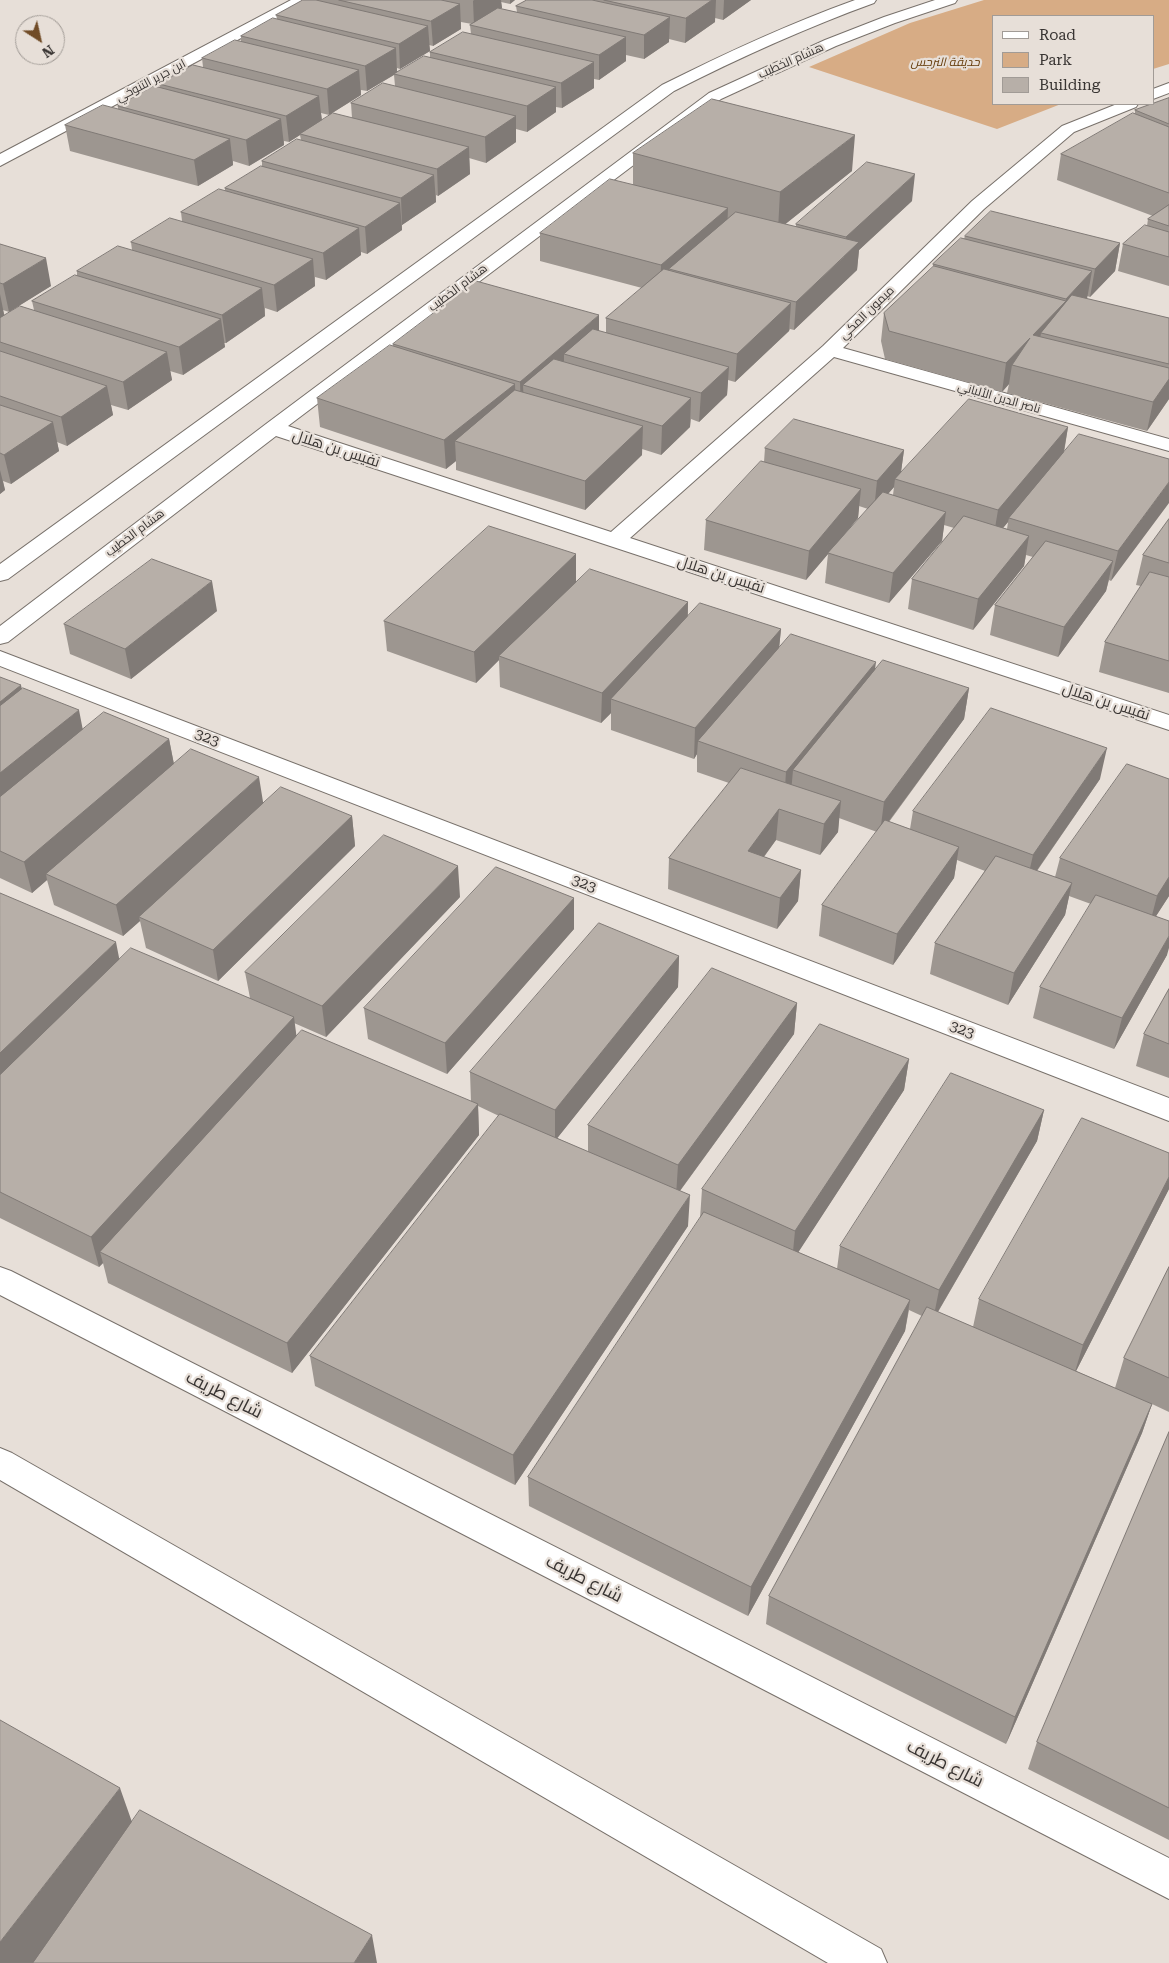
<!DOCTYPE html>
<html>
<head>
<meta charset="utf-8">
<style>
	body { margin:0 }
	#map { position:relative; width:1169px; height:1963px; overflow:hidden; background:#e7dfd8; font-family:"Roboto Serif",serif }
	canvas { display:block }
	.legend { position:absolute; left:992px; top:15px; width:162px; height:90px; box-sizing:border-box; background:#e7dfd8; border:1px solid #a19b96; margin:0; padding:6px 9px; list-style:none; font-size:15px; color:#383432 }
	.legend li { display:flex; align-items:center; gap:10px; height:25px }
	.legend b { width:25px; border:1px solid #a19b96 }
	.north { position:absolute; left:15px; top:15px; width:50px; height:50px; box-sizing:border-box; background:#e7dfd8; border:1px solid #a19b96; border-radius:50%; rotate:145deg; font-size:14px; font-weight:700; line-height:20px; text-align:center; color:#383432 }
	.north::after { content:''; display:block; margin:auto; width:18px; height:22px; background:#714c27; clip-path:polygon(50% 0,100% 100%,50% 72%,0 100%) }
</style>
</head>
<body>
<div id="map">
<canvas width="1169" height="1963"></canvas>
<ul class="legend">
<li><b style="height:6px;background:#fff"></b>Road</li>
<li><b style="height:14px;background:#d7ac85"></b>Park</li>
<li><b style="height:14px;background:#b7afa8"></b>Building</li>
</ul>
<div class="north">N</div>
</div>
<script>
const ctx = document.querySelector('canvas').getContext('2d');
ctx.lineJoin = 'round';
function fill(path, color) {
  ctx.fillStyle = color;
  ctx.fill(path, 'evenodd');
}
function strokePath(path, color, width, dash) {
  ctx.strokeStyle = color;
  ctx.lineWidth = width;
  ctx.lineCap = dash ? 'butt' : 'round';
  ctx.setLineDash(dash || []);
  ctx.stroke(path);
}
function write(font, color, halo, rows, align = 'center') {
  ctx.font = font + ' "Roboto Serif",Cairo,serif';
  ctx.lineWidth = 4.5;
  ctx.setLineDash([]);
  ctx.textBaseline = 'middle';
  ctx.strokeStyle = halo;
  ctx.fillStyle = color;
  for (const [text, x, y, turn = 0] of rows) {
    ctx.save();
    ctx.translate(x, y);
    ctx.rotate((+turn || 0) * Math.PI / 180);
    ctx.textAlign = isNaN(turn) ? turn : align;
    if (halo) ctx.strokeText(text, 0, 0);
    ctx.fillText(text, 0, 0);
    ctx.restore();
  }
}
const green = new Path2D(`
	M984 0H1169V64L1153 69V16H993V104H1061L997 129 809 67 910 23Z`);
const street = new Path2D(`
	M291 0H309L307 3 0 166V154Z
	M855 0H876L874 3C805 28 739 58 674 91L8 579 0 581V564L662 85C726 53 788 24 855 0Z
	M935 0H957L955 3 895 23 836 46 721 99 288 426 611 532 823 346 972 201 1062 126 1117 104H1138L1136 107 1074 132 984 209 843 348 1169 439V451L834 357 630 538 1169 715V730L276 436 8 642 0 644V626L266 424 709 93 825 40 884 17Z
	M1169 83V93L1153 99V89Z
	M0 651 1169 1098V1121L0 666Z`);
const secondary = new Path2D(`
	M0 1267 11 1271 1169 1858V1899L0 1295Z
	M0 1448 12 1453 881 1949 887 1963H828L0 1480Z`);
const wall = new Path2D(`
	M303 0H515L510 4 501 2 502 8 501 9 517 12 516 6 527 0H751L723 20 715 18V22L685 43 669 39V42L644 59 626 55V61L599 80 594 79V88L562 108 556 107V112L527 132 516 129V142L486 163 469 158 470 174 438 196 436 195V202L402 225V230L367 254 361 252V255L326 280 315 277V286L277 312 265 308V316L226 343H224L225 347 183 375 170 371 172 380 128 410 111 405 113 415 67 446 57 442 59 451 11 484 3 481 5 490 0 494V244L51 286 9 312 3 310 4 315 34 310 32 301 77 275V271L132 250 131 242 182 221 181 212 225 191V188L262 166V161L301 140 300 135 289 142 284 141V145L249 166 233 161V165L198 186 70 151 65 125 118 109V106L160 88 159 84 203 67 202 58 241 42V36L277 19 276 15ZM461 22 472 24 470 25 471 34 430 52V57L397 72V68L400 69 430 51 429 45 433 46 461 29ZM394 75 395 86 351 103 352 118 322 120 321 113 329 115 361 95V90L367 91Z
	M1169 98V286L1118 271 1123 244 1147 226 1148 219 1153 216 1057 180 1061 154 1135 114V110Z
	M633 153 852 171 785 224 796 227V224L912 201 859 250 857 270 794 330 790 329 789 331 735 382 728 380 727 395 699 422 691 419 690 427 661 455 642 449V455L585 510 456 470V461L446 469 320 427 317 398 393 346V344L599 331 606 333V318L642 288 540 261V233L633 185Z
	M965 236 1120 243 1115 271 1090 297 1087 296V299L1169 318V399L1147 431 1007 393 1009 384 1002 392 885 359 881 341 884 313 933 268V264L964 239Z
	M1068 427 1064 453 1169 459 1111 581 1109 580 1106 591 1058 657 990 635 995 605 1033 557 1026 555 1024 566 973 630 908 609 912 579 954 528 944 525 942 541 889 603 825 583 828 554 806 580 704 550 706 520 764 462 765 448 904 450 901 472ZM894 487 893 495 888 494ZM859 506 868 509 840 540 858 518ZM1008 522 1007 529 1003 528Z
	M1169 519V693L1099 672 1105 642 1141 586 1136 585 1143 555Z
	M576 554V582L688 602V616L781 629 779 648 875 669 969 688 964 719 889 822 910 829 913 811 1100 779 1037 871 1055 877 1060 858 1169 779V896L1156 916 1167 955 1114 1049 1033 1018 1040 987 1091 904 1069 896 1065 915 1008 1005 930 974 935 943 985 871 957 860 954 878 893 965 819 936 822 905 877 832 839 818 838 832 820 855 776 840 764 857 801 870 798 901 777 929 668 889 669 858 729 783 697 772V754L694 759 611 730V713L601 723 500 687 499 660 476 683 387 651 384 621Z
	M217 611 131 679 70 654 64 624Z
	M0 677 22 689 83 729 169 739 174 764 263 803 352 816 355 846 218 981 146 948 140 921 123 936 54 905 47 880 32 893 0 878Z
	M0 893 119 959 250 998 245 972 460 897 326 1037 294 1023 296 1036 471 1102 470 1072 679 956 678 987 557 1138 588 1152V1125L797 1003 794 1034 680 1191 688 1226 515 1485 315 1386 310 1356 499 1116 478 1106 479 1135 292 1373 108 1283 103 1263 99 1267 0 1218Z
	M574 898V929L447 1074 368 1039 364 1008Z
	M1169 989V1078L1136 1066 1144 1034Z
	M909 1059 904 1090 798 1252 837 1269 840 1246 1044 1110 1037 1141 938 1312 973 1327 979 1299 1169 1153V1189L1076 1371 1115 1388 1124 1358 1169 1267V1412L1152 1404 1142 1433 1006 1744 766 1624 769 1596 922 1316 909 1310 905 1331 748 1616 529 1506 528 1477 700 1219 702 1189Z
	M1169 1432V1840L1028 1769 1037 1742Z`);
const shadedWall = new Path2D(`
	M474 0H501L502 8 474 25 473 1Z
	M510 0H515L510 4Z
	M712 0H716L715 22 685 43 686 18Z
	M724 0H751L723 20Z
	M460 4 461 29 433 46 431 21Z
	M670 17 669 42 644 59V35Z
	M428 26 430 51 400 69 399 44Z
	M626 37V61L599 80V55Z
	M396 48 397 73 367 91 365 66Z
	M594 62V88L562 108 561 83Z
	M359 70 361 95 329 115 327 89Z
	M556 87V112L527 132V106Z
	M319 96 322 122 300 134V135L289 142 286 116Z
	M516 116V142L486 163 485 137Z
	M281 119 284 145 249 166 246 140Z
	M855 135 852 171 778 230 780 192Z
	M230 139 233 165 198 186 194 160Z
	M469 147 470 174 438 196 437 169Z
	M915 174 912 201 859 250 857 270 794 330 796 302 844 257 846 237Z
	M434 175 436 202 402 225 401 198Z
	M400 203 402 230 367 254 365 227Z
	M728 208 727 235 669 269V285L660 292 661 265Z
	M359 228 361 255 326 280 323 253Z
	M1120 243 1115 271 1090 297 1095 269Z
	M46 258 51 286 9 312 3 284Z
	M313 259 315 286 277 312 274 285Z
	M1092 271 1087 299 1041 333 1038 353 1033 335 1066 301V299Z
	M262 288 265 316 226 343 222 315Z
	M0 294 5 319 0 322Z
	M791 303 789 331 735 382 737 354Z
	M599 315V343L564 354V374L523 385 524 408 521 410 520 382Z
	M221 319 225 347 183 375 179 347Z
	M1030 338 1012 365 1009 384 1002 392 1006 363Z
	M167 352 172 380 128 410 123 382Z
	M729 367 727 395 699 422 701 393Z
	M1169 379V399L1147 431 1153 402Z
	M515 384 516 413 455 441 456 461 446 469 444 440Z
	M107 386 113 415 67 446 61 417Z
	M691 398 690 427 661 455 662 426Z
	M53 422 59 451 11 484 4 455Z
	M643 426 642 455 585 510V481Z
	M1068 427 1063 456 1009 518 1008 522 993 540 998 510Z
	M904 450 900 479H895L894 487 874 510 877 481Z
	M0 470 5 490 0 494Z
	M1169 482V503L1111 581 1118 551Z
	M861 489 858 518 829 553H828V554L806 580 809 551Z
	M946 512 942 541 889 603 893 573Z
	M1029 536 1024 566 973 630 978 599Z
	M576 554V584L499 656V660L476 683 474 652Z
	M1113 561 1106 591 1058 657 1064 627Z
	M212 581 217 611 131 679 125 649Z
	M688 602 687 632 611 699V713L601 723 602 693Z
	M781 629 778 659 698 741 697 754 694 759 695 728Z
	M876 662 872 692 793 770 791 793 784 802 786 772Z
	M21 685 28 716 0 738V702Z
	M969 688 964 719 880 833 884 802Z
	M79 710 85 741 0 810V773Z
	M169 739 175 770 46 874 47 880 32 893 24 862Z
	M1107 748 1100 779 1026 886 1033 855Z
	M259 777 264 808 139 917 140 921 123 936 116 905Z
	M841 801 838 832 820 855 824 824Z
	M779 809 776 840 745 882 748 851Z
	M352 816 355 846 218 981 213 950Z
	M959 847 954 878 893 965 897 934Z
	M458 866 460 897 326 1037 322 1006Z
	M801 870 798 901 777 929 780 898Z
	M1169 877V896L1149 927 1157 896Z
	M1072 883 1065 915 1008 1005 1014 973Z
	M574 898V929L447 1074 445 1043Z
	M1169 936V948L1167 955 1114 1049 1122 1018Z
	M116 942 122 973 0 1093V1053Z
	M679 956 678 987 555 1141V1110Z
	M797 1003 794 1034 676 1196 678 1165Z
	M294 1017 298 1048 100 1252 103 1263 99 1267 91 1237Z
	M909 1059 904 1090 792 1262 795 1231Z
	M478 1104 479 1135 292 1373 287 1343Z
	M1044 1110 1037 1141 933 1320 939 1290Z
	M1169 1177V1189L1074 1375 1083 1345Z
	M690 1195 688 1226 515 1485 513 1455Z
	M910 1300 905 1331 748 1616 751 1587Z
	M1152 1404 1142 1433 1006 1744 1015 1717Z
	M120 1788 139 1842 48 1963H0V1942Z
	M372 1935 377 1963H354Z`);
const building = new Path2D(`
	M303 0H316L428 26 399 44 276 15Z
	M339 0H441L460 4 431 21Z
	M527 0H592L670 17 644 35 516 6Z
	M604 0H712L686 18Z
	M498 8 626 37 599 55 470 25Z
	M273 18 396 48 365 66 241 36Z
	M463 32 594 62 561 83 430 52Z
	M235 40 359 70 327 89 202 58Z
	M424 56 556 87 527 106 394 74Z
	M193 65 319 96 286 116 159 84Z
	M383 83 516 116 485 137 351 103Z
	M154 86 281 119 246 140 118 106Z
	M1169 98V124L1135 110Z
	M712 99 855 135 780 192 633 153Z
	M103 105 230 139 194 160 65 125Z
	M333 113 469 147 437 169 300 134Z
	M1133 113 1169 127V193L1061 154Z
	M297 139 434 175 401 198 262 161Z
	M867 162 915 174 846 237 796 224Z
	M261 166 400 203 365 227 225 188Z
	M610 179 728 208 661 265 540 233Z
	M219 189 359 228 323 253 181 212Z
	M1169 205V226L1148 219Z
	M991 211 1120 243 1095 269 965 236Z
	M736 212 859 242 796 302 669 269Z
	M170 218 313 259 274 285 131 242Z
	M1145 225 1169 232V257L1123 244Z
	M961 238 1092 271 1066 299 933 264Z
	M0 244 46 258 3 284 0 283Z
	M118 246 262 288 222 315 77 271Z
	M934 266 1066 301 1033 335 1169 368V379L1153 402 1012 365 1030 338 1006 363 889 331 884 313Z
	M664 269 791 303 737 354 606 318Z
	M75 275 221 319 179 347 32 301Z
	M476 281 599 315 520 382 393 344Z
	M1072 295 1169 318V364L1041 333Z
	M20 306 167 352 123 382 0 342V318Z
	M593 329 729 367 701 393 564 354Z
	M390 345 515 384 444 440 317 398Z
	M0 351 107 386 61 417 0 396Z
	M554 359 691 398 662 426 523 385Z
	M515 390 643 426 585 481 455 441Z
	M969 399 1068 427 998 510 895 479Z
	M0 405 53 422 4 455 0 453Z
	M794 419 904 450 877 481 765 448Z
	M1079 434 1169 459V482L1118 551 1009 518Z
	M761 461 861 489 809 551 706 520Z
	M883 492 946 512 893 573 828 553Z
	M964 516 1029 536 978 599 912 579Z
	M1169 519V563L1143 555Z
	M489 526 576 554 474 652 384 621Z
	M1046 541 1113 561 1064 627 995 605Z
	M152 559 212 581 125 649 64 624Z
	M590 569 688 602 602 693 499 656Z
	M1150 572 1169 577V661L1105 642Z
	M700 603 781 629 695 728 611 699Z
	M791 634 876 662 786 772 698 741Z
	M883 660 969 688 884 802 793 770Z
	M0 677 21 685 0 702Z
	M23 688 79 710 0 773V706Z
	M991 708 1107 748 1033 855 913 811Z
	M104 712 169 739 24 862 0 851V797Z
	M191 749 259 777 116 905 46 874Z
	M1127 764 1169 779V877L1157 896 1060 858Z
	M741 768 841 801 824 824 779 809 748 851 801 870 780 898 669 858Z
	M281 787 352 816 213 950 139 917Z
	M885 820 959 847 897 934 822 905Z
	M384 835 458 866 322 1006 245 972Z
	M996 856 1072 883 1014 973 935 943Z
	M496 867 574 898 445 1043 364 1008Z
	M0 893 116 942 0 1053Z
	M1096 895 1169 921V936L1122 1018 1040 987Z
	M599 923 679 956 555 1110 470 1072Z
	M131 948 294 1017 91 1237 0 1192V1075Z
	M712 968 797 1003 678 1165 588 1125Z
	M1169 989V1044L1144 1034Z
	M820 1024 909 1059 795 1231 702 1189Z
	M302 1030 478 1104 287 1343 100 1252Z
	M951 1073 1044 1110 939 1290 840 1246Z
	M500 1114 690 1195 513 1455 310 1356Z
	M1082 1118 1169 1153V1177L1083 1345 979 1299Z
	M704 1212 910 1300 751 1587 528 1477Z
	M1169 1267V1378L1124 1358Z
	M927 1307 1152 1404 1015 1717 769 1596Z
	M1169 1432V1808L1037 1742Z
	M0 1720 120 1788 0 1942Z
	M140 1810 372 1935 354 1963H33Z`);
const farStreetnames = [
	["هشام الخطيب",791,61,-24],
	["ابن جرير التنوخي",151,81,-28],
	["هشام الخطيب",458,288,-37],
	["ميمون المكي",867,313,-44],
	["ناصر الدين الألباني",999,398,16],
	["هشام الخطيب",135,533,-37]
];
const farParknames = [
	["حديقة النرجس",945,62]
];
const streetNames = [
	["نفيس بن هلال",336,449,18],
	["نفيس بن هلال",721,575,18],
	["نفيس بن هلال",1106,702,18],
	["323",207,738,21],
	["323",584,884,21],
	["323",962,1030,21]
];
const nearStreetnames = [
	["شارع طريف",224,1395,27],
	["شارع طريف",584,1579,27],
	["شارع طريف",945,1764,27]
];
fill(green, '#d7ac85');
strokePath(street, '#78716b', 2);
strokePath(secondary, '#78716b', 2);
fill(street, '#fff');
fill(secondary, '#fff');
fill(wall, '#9d9690');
fill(shadedWall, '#807a76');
fill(building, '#b7afa8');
strokePath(building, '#807a76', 1);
write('12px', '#383432', '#e7dfd8', farStreetnames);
write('italic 12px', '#653b09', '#e7dfd8', farParknames);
write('15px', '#383432', '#e7dfd8', streetNames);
write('18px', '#383432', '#e7dfd8', nearStreetnames);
</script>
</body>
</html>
